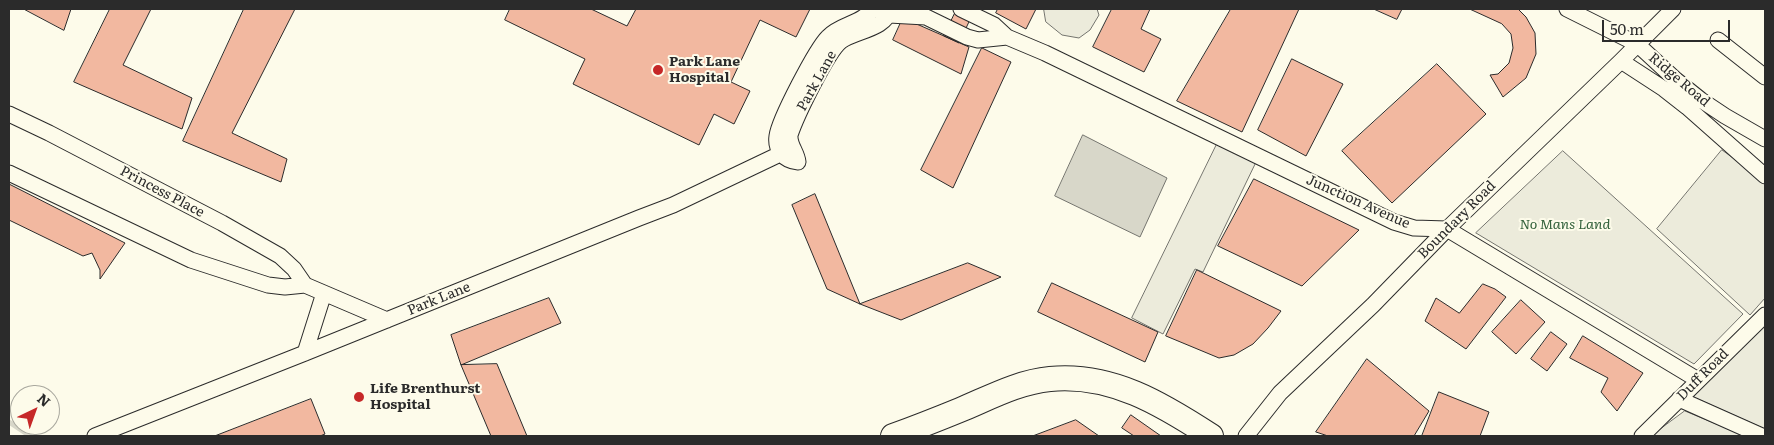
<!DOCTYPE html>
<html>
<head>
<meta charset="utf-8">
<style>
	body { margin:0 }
	#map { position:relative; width:1774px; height:445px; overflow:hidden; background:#fdfbea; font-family:Literata,serif }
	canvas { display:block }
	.frame { position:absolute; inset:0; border:10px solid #2b2b2b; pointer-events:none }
	.north { position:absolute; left:10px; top:385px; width:50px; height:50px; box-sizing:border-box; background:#fdfbea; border:1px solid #a9a89e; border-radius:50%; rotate:42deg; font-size:14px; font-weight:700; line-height:20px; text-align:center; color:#2b2b2b }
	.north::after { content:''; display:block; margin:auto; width:18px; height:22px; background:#c62828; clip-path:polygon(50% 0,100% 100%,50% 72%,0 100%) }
	.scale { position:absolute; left:1602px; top:20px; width:128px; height:22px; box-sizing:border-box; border:2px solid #2b2b2b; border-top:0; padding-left:6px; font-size:15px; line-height:18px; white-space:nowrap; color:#2b2b2b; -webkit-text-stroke:4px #fdfbea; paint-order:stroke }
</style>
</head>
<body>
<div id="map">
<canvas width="1774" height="445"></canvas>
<div class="frame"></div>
<div class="north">N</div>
<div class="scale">50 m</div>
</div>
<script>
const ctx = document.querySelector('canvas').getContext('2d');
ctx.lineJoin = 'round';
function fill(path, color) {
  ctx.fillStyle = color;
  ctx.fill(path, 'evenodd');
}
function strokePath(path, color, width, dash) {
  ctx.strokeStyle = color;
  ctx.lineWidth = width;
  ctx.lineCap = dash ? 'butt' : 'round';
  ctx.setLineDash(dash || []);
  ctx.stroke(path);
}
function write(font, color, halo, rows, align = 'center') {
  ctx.font = font + ' Literata,serif';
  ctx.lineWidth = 4;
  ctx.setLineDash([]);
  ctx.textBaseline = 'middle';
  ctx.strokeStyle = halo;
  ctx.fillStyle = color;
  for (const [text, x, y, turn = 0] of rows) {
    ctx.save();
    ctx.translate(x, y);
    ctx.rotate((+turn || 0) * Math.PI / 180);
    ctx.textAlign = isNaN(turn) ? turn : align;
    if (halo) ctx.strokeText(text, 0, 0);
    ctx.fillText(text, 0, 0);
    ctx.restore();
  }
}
const green = new Path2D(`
	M1044 9H1097L1099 15 1090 30 1079 38 1062 35 1046 22Z
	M1219 140 1257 160 1203 272 1195 269 1163 334 1132 318Z
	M1722 150 1765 181V298L1750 315 1657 229Z
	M1563 151 1743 314 1694 364 1476 233Z
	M1765 326V429L1691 396Z
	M1685 411 1738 433 1759 436H1651Z`);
const water = new Path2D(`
	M1083 135 1167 178 1140 237 1055 196Z`);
const stream = new Path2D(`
	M9 422 30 436`);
const building = new Path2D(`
	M24 9H71L64 30Z
	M110 9H151L123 65 192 98 182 129 74 82Z
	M244 9H295L232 133 287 159 281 182 183 141Z
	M510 9H591L627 26 636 9H810L796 37 760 20 731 82 750 91 734 124 714 114 699 145 573 84 585 59 505 20Z
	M957 9H975L959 43 944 36Z
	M998 9H1036L1026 29 996 13Z
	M1112 9H1150L1141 29 1161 39 1144 72 1093 47Z
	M1231 9H1299L1242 132 1177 101Z
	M1374 9H1402L1397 19Z
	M1470 9H1518L1526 17 1535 33 1536 54 1526 78 1503 97 1490 75 1498 74 1509 63 1513 48 1511 34 1502 24Z
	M903 18 969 47 961 74 893 40Z
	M982 48 1011 62 953 188 921 170Z
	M1292 59 1343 84 1306 156 1258 130Z
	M1437 64 1486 114 1392 203 1342 151Z
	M1254 179 1359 230 1302 286 1218 246Z
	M9 184 125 243 100 279V270L92 253 83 256 9 220Z
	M815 194 860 304 827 289 792 205Z
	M968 263 1001 277 901 320 860 304Z
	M1197 270 1281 311 1268 328 1253 344 1234 355 1219 358 1166 336Z
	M1052 283 1158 332 1145 362 1038 312Z
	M1483 284 1495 289 1506 297 1466 349 1425 321 1436 298 1459 313Z
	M549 298 561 323 461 365 451 335Z
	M1521 300 1545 322 1516 354 1492 332Z
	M1551 332 1567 344 1547 371 1531 359Z
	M1583 336 1643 373 1617 411 1601 392 1608 378 1570 358Z
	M1367 359 1429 411 1414 436H1328L1316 432Z
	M497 364 527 436H491L461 365Z
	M1439 392 1489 412 1480 436H1422Z
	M311 399 325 434 320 436H215Z
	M1131 415 1161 436H1134L1122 428Z
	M1076 420 1099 436H1033Z`);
const minor = new Path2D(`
	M873 9C861 24 840 24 828 37 816 49 779 120 777 136 775 150 784 161 798 162 797 152 789 145 790 135 796 117 827 52 841 41 857 30 885 30 891 9
	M961 9 994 25 1007 37 1045 53 1394 222 1414 228 1447 229 1698 380
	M1567 9 1637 44 1676 80 1701 100 1725 116 1765 139
	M880 11 889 15 926 17 967 37 978 40 1007 37
	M1718 40 1765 77
	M1621 61 1664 89 1687 107 1765 176
	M9 114 49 133 222 223 280 256 294 269 305 285
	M9 173 191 260 268 285 285 287 305 285 387 320
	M305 353 324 293
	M1679 399 1762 436
	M95 436 305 353 639 218 673 205 780 154
	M1246 436 1280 393 1373 305 1447 229 1621 61 1673 9
	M1642 436 1765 315`);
const primary = new Path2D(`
	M893 436C915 428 938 419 960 410 989 398 1018 382 1050 379 1111 373 1162 404 1211 436`);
const markers = [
	[658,70,6,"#c62828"],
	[359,397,6,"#c62828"]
];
const poiNames = [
	["Park Lane",669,62],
	["Hospital",669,78],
	["Life Brenthurst",370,389],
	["Hospital",370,405]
];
const streetNames = [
	["Ridge Road",1679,80,40],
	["Park Lane",817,81,-61],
	["Princess Place",162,192,28],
	["Junction Avenue",1358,202,24],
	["Boundary Road",1457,220,-45],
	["Park Lane",439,299,-22],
	["Duff Road",1703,375,-45]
];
const parkNames = [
	["No Mans Land",1565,225]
];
fill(green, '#ecebdb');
strokePath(green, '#74746e', 1);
fill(water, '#d8d7c9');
strokePath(water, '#74746e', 1);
strokePath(stream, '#d8d7c9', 5);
fill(building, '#f2b8a0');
strokePath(building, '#2b2b2b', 1);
strokePath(minor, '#2b2b2b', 17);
strokePath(primary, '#2b2b2b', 26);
strokePath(minor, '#fdfbea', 15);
strokePath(primary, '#fdfbea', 24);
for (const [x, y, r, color] of markers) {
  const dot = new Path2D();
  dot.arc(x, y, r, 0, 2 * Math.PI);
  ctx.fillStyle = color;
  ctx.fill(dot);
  strokePath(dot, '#fdfbea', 2);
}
write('bold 14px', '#2b2b2b', '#fdfbea', poiNames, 'left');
write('14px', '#2b2b2b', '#fdfbea', streetNames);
write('italic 14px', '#34623c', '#fdfbea', parkNames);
</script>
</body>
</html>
